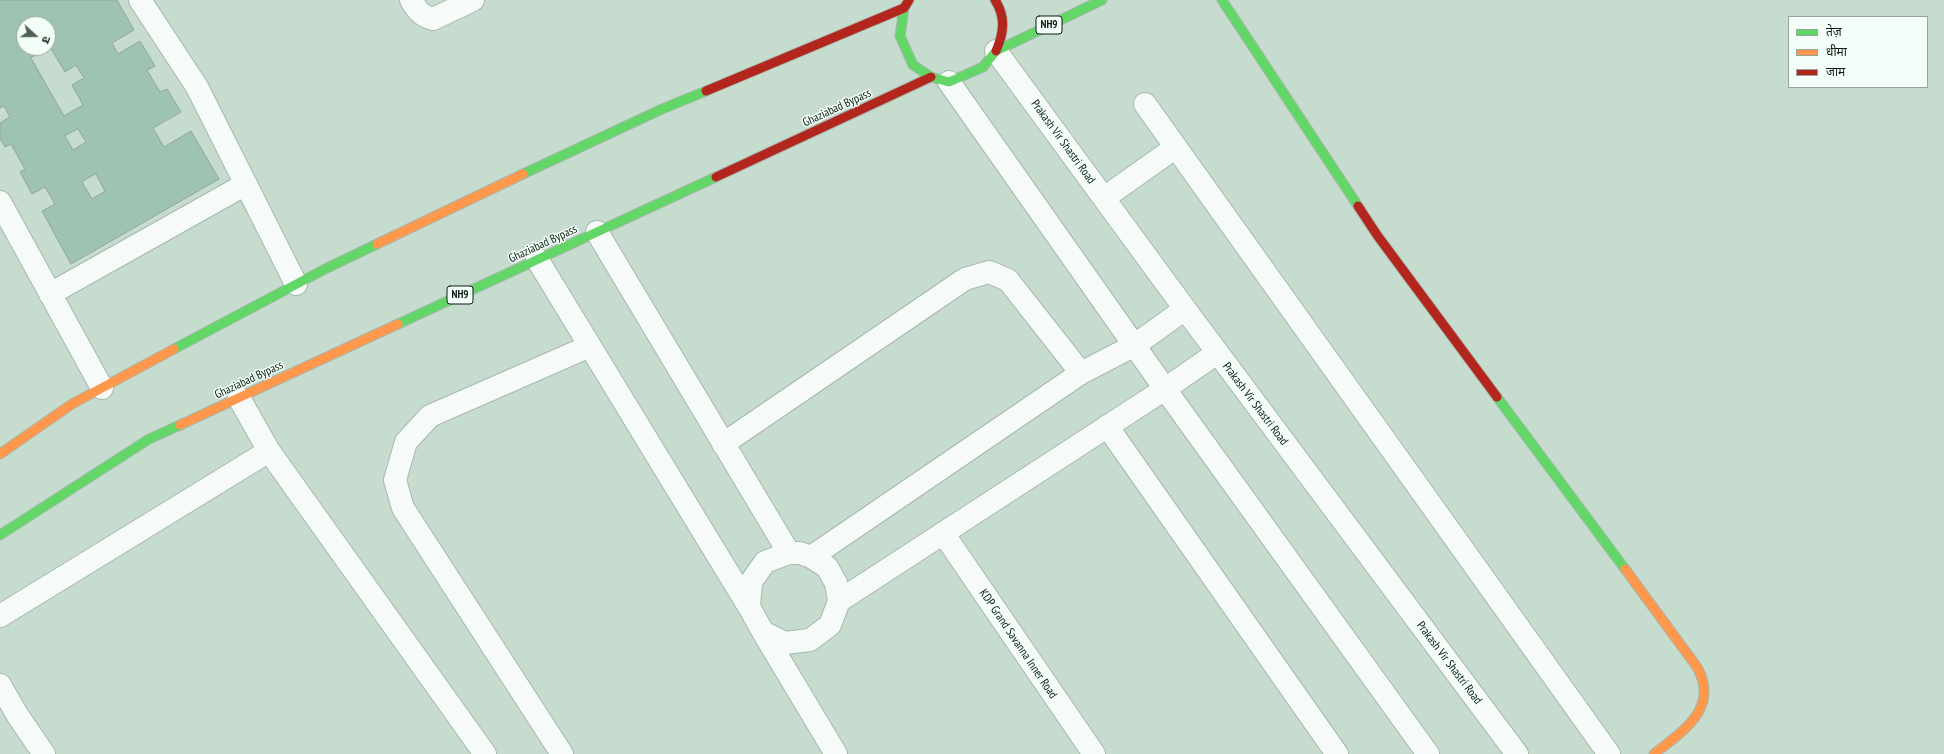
<!DOCTYPE html>
<html>
<head>
<meta charset="utf-8">
<style>
	body { margin:0 }
	#map { position:relative; width:1944px; height:754px; overflow:hidden; background:#c6dccf; font-family:"PT Sans Narrow","Noto Sans Devanagari",sans-serif }
	canvas { display:block }
	.legend { position:absolute; left:1788px; top:16px; width:140px; height:72px; box-sizing:border-box; background:#f2fef7; border:1px solid #97a49d; margin:0; padding:5px 7px; list-style:none; font-size:12px; color:#0e1d15 }
	.legend li { display:flex; align-items:center; gap:8px; height:20px }
	.legend b { width:20px; border:1px solid #97a49d }
	.north { position:absolute; left:16px; top:16px; width:40px; height:40px; box-sizing:border-box; background:#f2fef7; border:1px solid #97a49d; border-radius:50%; rotate:111deg; font-size:11px; font-weight:700; line-height:16px; text-align:center; color:#0e1d15 }
	.north::after { content:''; display:block; margin:auto; width:14px; height:18px; background:#4e6056; clip-path:polygon(50% 0,100% 100%,50% 72%,0 100%) }
</style>
</head>
<body>
<div id="map">
<canvas width="1944" height="754"></canvas>
<ul class="legend">
<li><b style="height:5px;background:#63d668"></b>तेज़</li>
<li><b style="height:5px;background:#ff974d"></b>धीमा</li>
<li><b style="height:5px;background:#b3261e"></b>जाम</li>
</ul>
<div class="north">उ</div>
</div>
<script>
const ctx = document.querySelector('canvas').getContext('2d');
ctx.lineJoin = 'round';
function fill(path, color) {
  ctx.fillStyle = color;
  ctx.fill(path, 'evenodd');
}
function strokePath(path, color, width, dash) {
  ctx.strokeStyle = color;
  ctx.lineWidth = width;
  ctx.lineCap = dash ? 'butt' : 'round';
  ctx.setLineDash(dash || []);
  ctx.stroke(path);
}
function write(font, color, halo, rows, align = 'center') {
  ctx.font = font + ' "PT Sans Narrow",sans-serif';
  ctx.lineWidth = 3;
  ctx.setLineDash([]);
  ctx.textBaseline = 'middle';
  ctx.strokeStyle = halo;
  ctx.fillStyle = color;
  for (const [text, x, y, turn = 0] of rows) {
    ctx.save();
    ctx.translate(x, y);
    ctx.rotate((+turn || 0) * Math.PI / 180);
    ctx.textAlign = isNaN(turn) ? turn : align;
    if (halo) ctx.strokeText(text, 0, 0);
    ctx.fillText(text, 0, 0);
    ctx.restore();
  }
}
const building = new Path2D(`
	M0 0H117L134 30 112 43 118 54 140 41 155 66 147 70 160 92 167 89 181 112 153 128 164 147 191 131 219 179 71 264 42 211 55 204 45 187 32 194 20 172 25 169 11 144 5 147 0 138V123L10 117 4 106 0 108ZM24 24H48V48H24ZM50 47 65 72 76 65 84 78 72 85 83 105 64 116 31 58ZM78 129 86 142 73 150 65 136ZM96 174 105 191 92 199 82 182Z`);
const street = new Path2D(`
	M140 0 197 87 296 284
	M411 0C417 10 421 16 433 19L473 0
	M996 51 1185 309 1517 754
	M949 82 1165 389 1428 754
	M1145 104 1609 754
	M1104 198 1176 147
	M0 202 102 388
	M597 232 789 553
	M537 259 749 607
	M50 294 246 184
	M239 398 269 451 485 754
	M1107 426 1337 754
	M723 444 965 279 989 272 1008 280 1081 373
	M943 533 1094 754
	M811 557 1081 373 1135 345 1185 309
	M839 601 836 583 827 567 811 557 800 553H789L765 562 751 582 749 607 763 632 785 643 810 640 830 625 839 601 1165 389 1217 353
	M0 616 269 451
	M763 632 836 754
	M0 685 18 716 44 754
	M562 754 403 508 395 480 406 442 430 416 590 346`);
const fast = new Path2D(`
	M1222 0 1358 206
	M904 8 900 36 913 65 931 77 949 82 983 67 996 51 1102 0
	M523 174 662 109 706 91
	M398 324 716 177
	M174 349 325 269 377 244
	M1497 397 1625 569
	M0 535 149 439 180 425`);
const slow = new Path2D(`
	M377 244 523 174
	M180 425 398 324
	M0 454 72 404 174 349
	M1625 569 1697 667C1720 708 1683 731 1654 754`);
const jam = new Path2D(`
	M995 0C1006 17 1004 33 996 51
	M706 91 904 8 909 0
	M716 177 931 77
	M1358 206 1377 235 1497 397`);
const shields = [
	[1049,25,26],
	[460,295,26]
];
const shieldNames = [
	["NH9",1049,25],
	["NH9",460,295]
];
const streetNames = [
	["Ghaziabad Bypass",837,108,-25],
	["Prakash Vir Shastri Road",1063,142,54],
	["Ghaziabad Bypass",543,244,-25],
	["Ghaziabad Bypass",249,380,-25],
	["Prakash Vir Shastri Road",1255,404,53],
	["KDP Grand Savanna Inner Road",1018,644,56],
	["Prakash Vir Shastri Road",1449,663,53]
];
fill(building, '#9ec3b0');
strokePath(building, '#93a49a', 1);
strokePath(street, '#a7b8ad', 24);
strokePath(fast, '#a7b8ad', 11);
strokePath(slow, '#a7b8ad', 11);
strokePath(jam, '#a7b8ad', 11);
strokePath(street, '#f6faf8', 22);
strokePath(fast, '#63d668', 9);
strokePath(slow, '#ff974d', 9);
strokePath(jam, '#b3261e', 9);
for (const [x, y, w] of shields) {
  const box = new Path2D();
  box.roundRect(x - w / 2, y - 9, w, 18, 3);
  ctx.fillStyle = '#f2fef7';
  ctx.fill(box);
  strokePath(box, '#0e1d15', 1);
}
write('bold 11px', '#0e1d15', null, shieldNames);
write('12px', '#0e1d15', '#f2fef7', streetNames);
</script>
</body>
</html>
